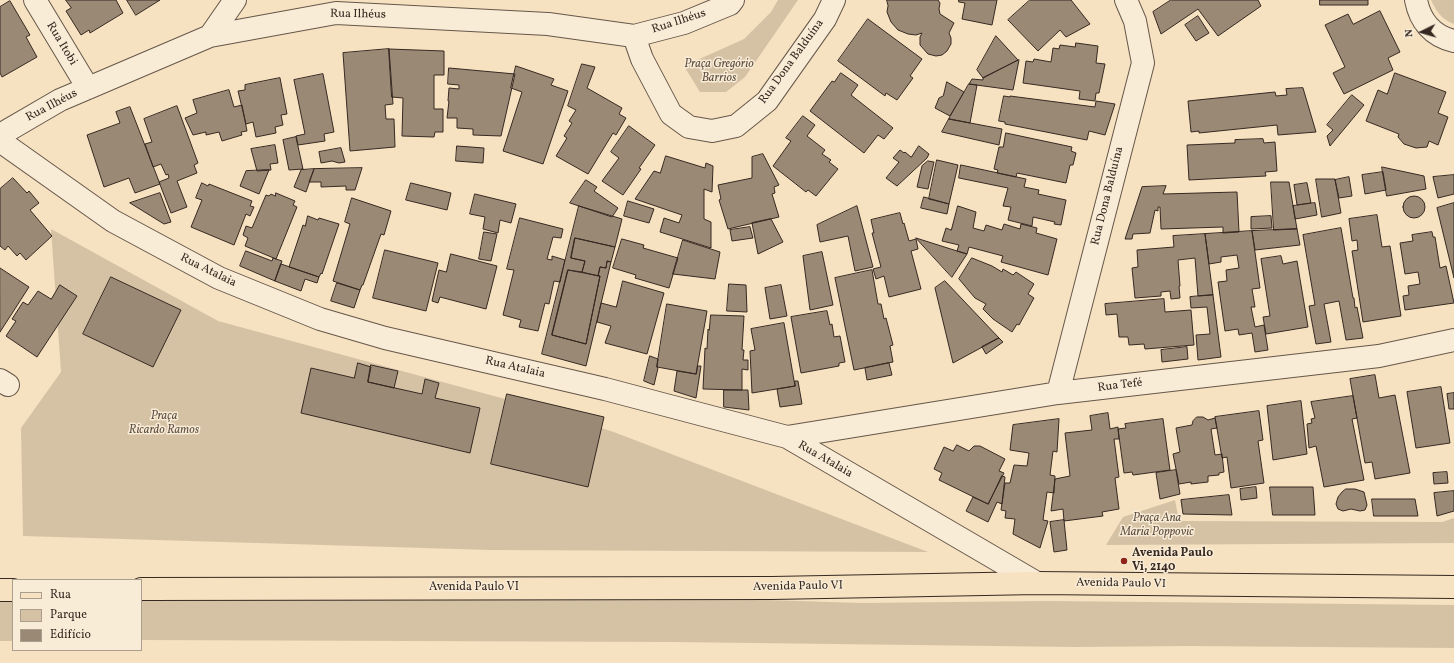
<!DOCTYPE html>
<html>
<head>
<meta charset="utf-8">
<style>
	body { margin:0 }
	#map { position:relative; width:1454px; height:663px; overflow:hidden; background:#f6e1c0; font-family:Vollkorn,serif }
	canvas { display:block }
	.legend { position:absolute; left:12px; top:579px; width:130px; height:72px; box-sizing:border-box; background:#f9ecd6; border:1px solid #ab9e8e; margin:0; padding:5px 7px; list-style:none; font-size:12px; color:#362922 }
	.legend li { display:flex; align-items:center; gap:8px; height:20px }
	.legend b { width:20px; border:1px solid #ab9e8e }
	.north { position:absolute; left:1402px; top:12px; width:40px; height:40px; -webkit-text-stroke:3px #f9ecd6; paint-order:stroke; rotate:265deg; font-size:11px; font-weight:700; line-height:16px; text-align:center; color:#362922 }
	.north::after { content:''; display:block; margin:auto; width:14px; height:18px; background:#362922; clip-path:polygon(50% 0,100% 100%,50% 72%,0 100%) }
</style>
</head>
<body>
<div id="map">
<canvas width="1454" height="663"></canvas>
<ul class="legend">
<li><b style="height:5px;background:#f6e1c0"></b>Rua</li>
<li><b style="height:11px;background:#d5c2a5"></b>Parque</li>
<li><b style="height:11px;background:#9a8974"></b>Edifício</li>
</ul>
<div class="north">N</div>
</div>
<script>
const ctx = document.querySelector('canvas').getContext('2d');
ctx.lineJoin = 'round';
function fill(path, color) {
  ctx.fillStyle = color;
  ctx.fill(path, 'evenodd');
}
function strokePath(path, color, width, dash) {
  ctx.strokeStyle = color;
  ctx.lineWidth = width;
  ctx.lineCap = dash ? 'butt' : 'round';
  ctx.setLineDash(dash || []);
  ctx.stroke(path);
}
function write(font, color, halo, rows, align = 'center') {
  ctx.font = font + ' Vollkorn,serif';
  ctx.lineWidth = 3;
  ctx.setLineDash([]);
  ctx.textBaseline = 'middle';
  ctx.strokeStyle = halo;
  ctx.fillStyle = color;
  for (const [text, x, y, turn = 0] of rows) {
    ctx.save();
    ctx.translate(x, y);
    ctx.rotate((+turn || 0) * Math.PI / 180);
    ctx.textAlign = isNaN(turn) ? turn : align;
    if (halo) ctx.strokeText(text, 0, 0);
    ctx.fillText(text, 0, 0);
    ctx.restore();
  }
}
const green = new Path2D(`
	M778 0H798L745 77 726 92H700L684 66 744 39 771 12Z
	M1431 0H1454V24C1442 20 1436 11 1431 0Z
	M51 229 218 321 505 399 611 431 928 552 491 550 23 536 21 428 61 372Z
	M1175 500 1179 521 1442 522 1454 518V543L1106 545 1123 517Z
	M672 597 861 603 1047 601 1454 605V648L1188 646 1075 647 674 642 141 640V600Z
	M0 601H13V641H0Z`);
const building = new Path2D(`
	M66 0H116L123 13 90 33 89 30 81 35 66 11 71 8Z
	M127 0H160L136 15Z
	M887 0H938L940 3 939 9 940 14 954 23 949 33 951 38V44L947 51 942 55 936 56 928 54 920 45V37L922 33 916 35 908 34 898 30 891 22 887 12 888 6Z
	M959 0H997L992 25 962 19 965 3 959 2Z
	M1030 0H1071L1090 24 1066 37 1060 30 1038 51 1008 20Z
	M1171 0H1258L1261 6 1218 36 1198 9 1161 34 1153 12Z
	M1320 0H1368V5H1320Z
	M10 1 30 35 26 37 37 57 2 77 0 73V7Z
	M1380 11 1400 52 1388 58 1393 70 1344 94 1333 73 1345 67 1325 25 1348 14 1353 24Z
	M1198 16 1209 33 1196 41 1185 25Z
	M868 19 922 59 910 76 913 78 897 100 886 93 885 96 838 61Z
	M996 36 1018 60 983 78 977 70Z
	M1076 43 1098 46 1096 63 1105 64 1099 93H1096L1095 101 1079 99 1080 91 1023 83 1026 61 1033 62 1034 59 1051 62 1053 48 1059 49 1060 45 1075 47Z
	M389 49 393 104 385 105 386 119H394L395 147 350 151 343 53Z
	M389 49 444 51V75H434V109H443V132H435L434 137 402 136 403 98 392 97Z
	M1019 60 1013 90 969 84 972 79 983 80V78Z
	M582 64 595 67 587 88 622 108 619 114 626 118 616 135 613 133 588 174 556 156 567 138 564 136 572 123 569 121 576 110 568 106Z
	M516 66 554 79 551 85 568 91 543 164 503 151 522 92 511 88Z
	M449 68 515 74 501 136 473 135V129L457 128V118H447L449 101H448L449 88 459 89V85L448 84Z
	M841 73 858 85 851 95 893 128 884 139 878 135 864 153 810 111 832 81 834 82Z
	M1395 73 1446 92 1438 113 1448 117 1438 145 1429 141 1427 147 1416 148 1404 144 1398 137 1399 134 1366 121 1378 90 1387 94Z
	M323 74 334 132 324 134 325 141 298 145 296 136 305 134 294 80Z
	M280 78 287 114 281 115 283 125 275 127 276 133 256 137 253 122 246 124 238 91 245 90V85Z
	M947 82 964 92 950 116 935 108 939 98 943 96Z
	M969 84 977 85 970 123 949 119Z
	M1303 88 1316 132 1278 135 1277 125 1199 133V131L1191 132 1188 101 1275 92 1276 96 1287 95 1286 89Z
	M229 90 234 107 242 105 247 131 241 132 242 135 222 141 219 132 206 135V132L193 135 185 118 197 113 193 100Z
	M1352 95 1364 105 1330 146 1327 136 1333 130 1327 125Z
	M1004 96 1010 97V96L1095 107 1096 101 1115 104 1105 135 1089 131 1087 140 1005 124V122L999 121Z
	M177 106 198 163 194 165 197 173 177 181 187 207 171 213 159 182 169 178 168 174 166 175 161 164 153 167 145 144 152 142 144 119Z
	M130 107 160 184 135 193 129 178 104 187 87 135 120 123 116 112Z
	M803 116 815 125 807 136 825 150 822 154 831 160 829 162 838 169 816 196 808 190 806 192 773 166 791 141 786 138Z
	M949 119 1002 129 999 145 942 132Z
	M629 126 655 145 639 168 641 169 623 195 602 181 619 158 611 152Z
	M1006 133 1072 147 1071 151 1076 153 1073 165H1070L1066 183 1017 173 1016 177 997 173 998 170 994 169 999 147H1003Z
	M296 137 303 169 289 170 283 140Z
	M1263 139 1264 143 1275 142 1277 171 1265 172 1266 176 1189 180 1187 145 1235 143V140Z
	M275 145 278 163 270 164 271 170 257 171 251 149Z
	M457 146 484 148 483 163 456 161Z
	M919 146 929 154 927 158 897 186 886 178 899 162 893 158 900 150 904 153 905 152 911 157Z
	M341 148 345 162 339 163 332 161 321 163 319 152Z
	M763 154 779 185 774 187 775 193 772 194 779 217 728 229 719 200 721 199 718 185 752 178V157Z
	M666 156 705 168 706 163 713 166 712 192 704 189V219L711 222V248L660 232 664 218 679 223 682 215 635 199 654 171 660 173Z
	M937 160 958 165 949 204 929 199Z
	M928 161 934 162 928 189 917 187 922 166Z
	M961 165 1026 179 1024 187 1039 190 1038 194 1066 200 1061 225 1054 224 1055 222 1033 217 1032 226 1008 220 1011 207 1003 206 1008 188 959 178Z
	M1382 167 1424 176 1426 189 1387 196Z
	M362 168 355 190H346V186L321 187V182H309L314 169Z
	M314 169 306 192 294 187 301 170Z
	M269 170 259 194 240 186 246 171Z
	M1383 172 1386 190 1365 194 1362 175Z
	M1454 175V194L1438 198 1433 177Z
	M1349 177 1352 196 1339 198 1335 180Z
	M13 178 27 193 29 191 39 203 30 210 52 236 26 260 20 253 17 256 8 246 5 250 0 246V189Z
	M1316 179H1335L1341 213 1322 217Z
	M586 180 597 187 594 191 618 208 612 217 570 203Z
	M1271 182H1289L1297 229 1274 230Z
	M202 183 208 186 209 184 252 201 250 206 254 207 250 216 246 214 234 245 191 227 202 200 196 198Z
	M411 183 451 193 447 210 406 200Z
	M1307 183 1311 203 1297 205 1294 185Z
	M1166 186 1163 194 1237 192 1239 232 1223 233V227L1161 229 1160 207H1158V211L1155 210 1150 233 1133 234 1132 239H1125L1142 187Z
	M160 193 171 222 164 224 130 203Z
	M276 193 295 201 293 205 297 207 276 259 245 246 248 238 243 235 246 226 252 228 266 195 269 196 271 194 275 196Z
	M475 194 516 204 511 223 500 220 498 233 483 229 485 217 470 214Z
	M1403 207a11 11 0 1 1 22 0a11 11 0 1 1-22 0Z
	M924 197 949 204 947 214 921 208Z
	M352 198 391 211 384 235 381 234 363 285H362L360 290 333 281 350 224 345 222Z
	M628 201 654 209 649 223 624 216Z
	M1315 203 1317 215 1295 219 1293 206Z
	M1454 203V278L1437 208Z
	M579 206 622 219 615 247 575 238 571 258 585 261 582 272 568 270 552 335 586 344 600 276H598L600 267 606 268 607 261 611 262 586 366 542 354Z
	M857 206 873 267 855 271 848 236 820 242 817 225Z
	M958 206 976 212 973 228 984 231 986 225 1002 230 1004 224 1020 229 1021 224 1037 228 1036 233 1057 239 1048 275 1001 262 1003 256 969 247 967 254 957 251 959 245 942 241 946 228 951 230Z
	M900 213 903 224 904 223 909 241 916 239 918 249 911 251 921 289 889 297 884 276 876 279 873 269 881 267 872 233H874L871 220Z
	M1377 215 1382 247 1390 246 1401 316 1363 322 1352 251 1358 250 1357 240 1352 241 1349 219Z
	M308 216 318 220 319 218 339 224 322 274 321 273 319 277 289 267 303 225 305 226Z
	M1271 216 1272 228 1251 229V217Z
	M520 218 563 229 561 238 553 237 547 259 552 260V256L565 260 560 282 554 281 549 304 545 303 538 331 519 327 521 320 503 315 514 270 507 269Z
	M771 219 783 242 758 254 752 223Z
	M750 227 753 238 732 241 730 230Z
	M1341 228 1353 298H1354L1355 308 1357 307 1363 338 1346 340 1339 301 1324 304 1331 342 1316 344 1309 306 1315 305 1303 235Z
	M1297 229 1300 245 1255 250 1252 231Z
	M1252 231 1260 288 1252 289 1255 307H1251L1255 327 1264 325 1268 350 1255 352 1252 333 1239 335 1238 329 1225 331 1218 282 1227 281 1226 270 1239 268 1237 255 1221 257V262L1209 264 1205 234Z
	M484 232 497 234 491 261 479 259Z
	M1432 232 1433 237H1435L1440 268 1446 266 1454 303 1405 310 1403 296 1409 295 1408 286 1420 284 1418 272 1405 274 1400 243 1413 241 1412 235Z
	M1205 234 1213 295 1198 296 1195 258 1178 260 1180 286H1179L1180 298 1171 299 1170 291 1161 292V296L1135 298 1132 268 1138 267 1137 250 1174 247 1173 236Z
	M575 238 615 247 611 262 607 261 606 268 600 267 598 276 582 272 585 261 571 258Z
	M916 238 957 251 967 254 952 277Z
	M622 239 644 245 643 248 678 258 669 288 635 278 636 275 613 268Z
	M683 240 720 252 715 279 673 274Z
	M385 250 438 263 426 311 373 298Z
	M246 251 272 261 273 258 282 261 275 281 240 266Z
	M822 252 833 305 810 310 803 256Z
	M451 254 497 266 486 309 440 297 438 303 432 301 439 270 446 272Z
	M1281 256 1283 264 1297 261 1308 327 1266 334 1263 317 1270 316 1261 259Z
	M972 258 992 266 1002 272 1003 269 1013 275 1016 272 1034 284 1028 294 1034 298 1019 325 1017 324 1012 332 993 319 983 309 986 304 975 298 959 279Z
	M281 264 319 277 317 283 305 279 301 291 275 281Z
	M0 268 29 287 0 332Z
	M568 270 600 276 586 344 552 335Z
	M872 270 878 304H881L884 319 886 318 893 345 890 346 893 362 854 370 835 278Z
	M111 277 181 310 153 367 83 334Z
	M623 281 664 293 647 354 605 343 611 326 597 322 601 303 616 307Z
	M945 281 999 338 953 363 935 288Z
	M337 283 360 290 354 308 331 301Z
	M729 284 746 285 747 312 727 311Z
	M60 285 77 296 37 357 6 336 16 321 12 319 23 302 28 305 38 291 51 299Z
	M781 285 787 316 770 319 765 288Z
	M1213 295 1221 357 1198 360 1196 335 1210 334 1207 307 1191 308 1190 297Z
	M1164 299 1165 312 1191 310 1194 345 1145 349 1144 344 1129 345 1128 337H1119L1117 314 1106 315 1105 304Z
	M667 304 707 311 696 374 657 367Z
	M827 311 830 325 832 324 834 337 840 336 845 362 839 363V366L801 373 791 317Z
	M711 315 744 316 742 350H744L743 360H748V370L742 369V390L703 389 705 348 707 349 708 329 709 330Z
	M784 323 795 386 752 393 750 351 755 350 751 329Z
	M999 338 1003 342 986 354 982 347Z
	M1187 347 1188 359 1162 362 1161 350Z
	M650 356 658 359 657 367 658 368 654 385 644 381Z
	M358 363 371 367 368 382 422 394 425 379 439 383 435 398 480 408 470 453 301 413 311 368 354 378Z
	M889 363 892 375 867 380 865 368Z
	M371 365 398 371 394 388 368 382Z
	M698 366H701L696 398 674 391 677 371 696 374Z
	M1375 375 1379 398 1395 395 1410 473 1375 479 1372 462 1365 463 1350 379Z
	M795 381H798L802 404 780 407 777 389 795 386Z
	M1441 387 1450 443 1416 448 1407 392Z
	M724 390H748L749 410 724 407Z
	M1454 393V409H1449L1447 394Z
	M507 394 604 417 588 487 491 464Z
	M1353 396 1357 418 1352 419 1364 480 1324 487 1316 446 1309 448 1307 424 1312 423 1311 419 1315 418 1311 402Z
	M1301 401 1307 454 1273 460 1267 406Z
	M1259 411 1263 440 1258 441 1264 483 1231 488 1227 457 1222 458 1215 417Z
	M1108 413 1110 429 1118 427 1119 439H1114L1119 477 1115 478 1119 509 1102 512 1103 516 1064 521 1063 509 1051 511 1055 479 1070 476 1065 433 1092 430 1090 416Z
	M1197 417H1203L1208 420 1215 418 1217 428 1211 429 1215 455 1222 454 1224 472 1219 473V475L1208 476V482L1191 484V482L1179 484 1173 454 1180 452 1176 428 1192 425 1193 421Z
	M1059 419 1057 452 1053 451 1050 475 1055 476 1054 493 1047 492 1043 520 1048 521 1040 548 1013 534 1015 519 1005 518 1006 511 1001 510 1005 483H1010L1014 465 1027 466 1029 453 1010 450 1013 425Z
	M1163 419 1170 470 1133 475 1132 472 1124 473 1118 429 1126 428 1125 424Z
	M957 445 969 451 974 446H980L1005 459 999 471 1004 473 988 504 939 480 942 473 934 469 944 447 953 451Z
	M1176 470 1180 494 1160 499 1156 473Z
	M1447 472 1448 483 1434 484 1433 473Z
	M1002 476 1005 477 1002 504 997 502 988 522 966 511 973 497 988 504Z
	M1256 487 1257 498 1241 500 1240 489Z
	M1270 487H1313L1315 515H1273Z
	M1346 489H1355L1364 492 1367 505 1365 510 1360 511 1351 509 1343 511 1338 509 1336 504 1338 497 1342 492Z
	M1454 491V511L1437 516 1434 493Z
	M1229 495 1232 515 1183 514 1181 500Z
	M1372 499H1415L1418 516H1374Z
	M1064 520 1067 550 1054 552 1050 522Z`);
const minor = new Path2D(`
	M35 0 88 88
	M1416 0C1420 21 1432 36 1454 41
	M210 36 235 0
	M634 36 642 59 671 114 689 127 712 131 736 126 767 101 825 19 834 0
	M0 135 60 100 210 36 336 13 548 24 634 36 684 23 730 4 733 0
	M0 141 113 221 219 278 320 319 385 338 605 389 787 437 1037 583
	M0 380 8 385
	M1058 393 1143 63 1135 21 1126 0
	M787 437 1058 393 1379 356 1454 340`);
const primary = new Path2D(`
	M141 589 772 588 1037 583 1454 587
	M0 590H13`);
const markers = [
	[1124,561,4,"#8f2418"]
];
const streetNames = [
	["Rua Ilhéus",358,15,1],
	["Rua Ilhéus",679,22,-18],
	["Rua Itobi",61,44,59],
	["Rua Dona Balduína",792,62,-54],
	["Rua Ilhéus",52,106,-28],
	["Rua Dona Balduína",1108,196,-76],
	["Rua Atalaia",208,271,26],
	["Rua Atalaia",515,368,13],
	["Rua Tefé",1120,386,-7],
	["Rua Atalaia",825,460,30],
	["Avenida Paulo VI",1121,584,1],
	["Avenida Paulo VI",798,587,-1],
	["Avenida Paulo VI",474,588]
];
const parkNames = [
	["Praça Gregório",719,65],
	["Barrios",719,79],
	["Praça",164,417],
	["Ricardo Ramos",164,431],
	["Praça Ana",1157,519],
	["Maria Poppovic",1157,533]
];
const poiNames = [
	["Avenida Paulo",1132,554],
	["Vi, 2140",1132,568]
];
fill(green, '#d5c2a5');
fill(building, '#9a8974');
strokePath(building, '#362922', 1);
strokePath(minor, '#66574a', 24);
strokePath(primary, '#362922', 24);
strokePath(minor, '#f9ecd6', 22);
strokePath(primary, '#f6e1c0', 22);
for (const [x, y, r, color] of markers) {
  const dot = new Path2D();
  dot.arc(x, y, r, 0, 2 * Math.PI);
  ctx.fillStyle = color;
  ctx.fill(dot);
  strokePath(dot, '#f9ecd6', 1.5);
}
write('12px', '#362922', '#f9ecd6', streetNames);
write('italic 12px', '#5e4f43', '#f9ecd6', parkNames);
write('bold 12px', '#362922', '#f9ecd6', poiNames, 'left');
</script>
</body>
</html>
